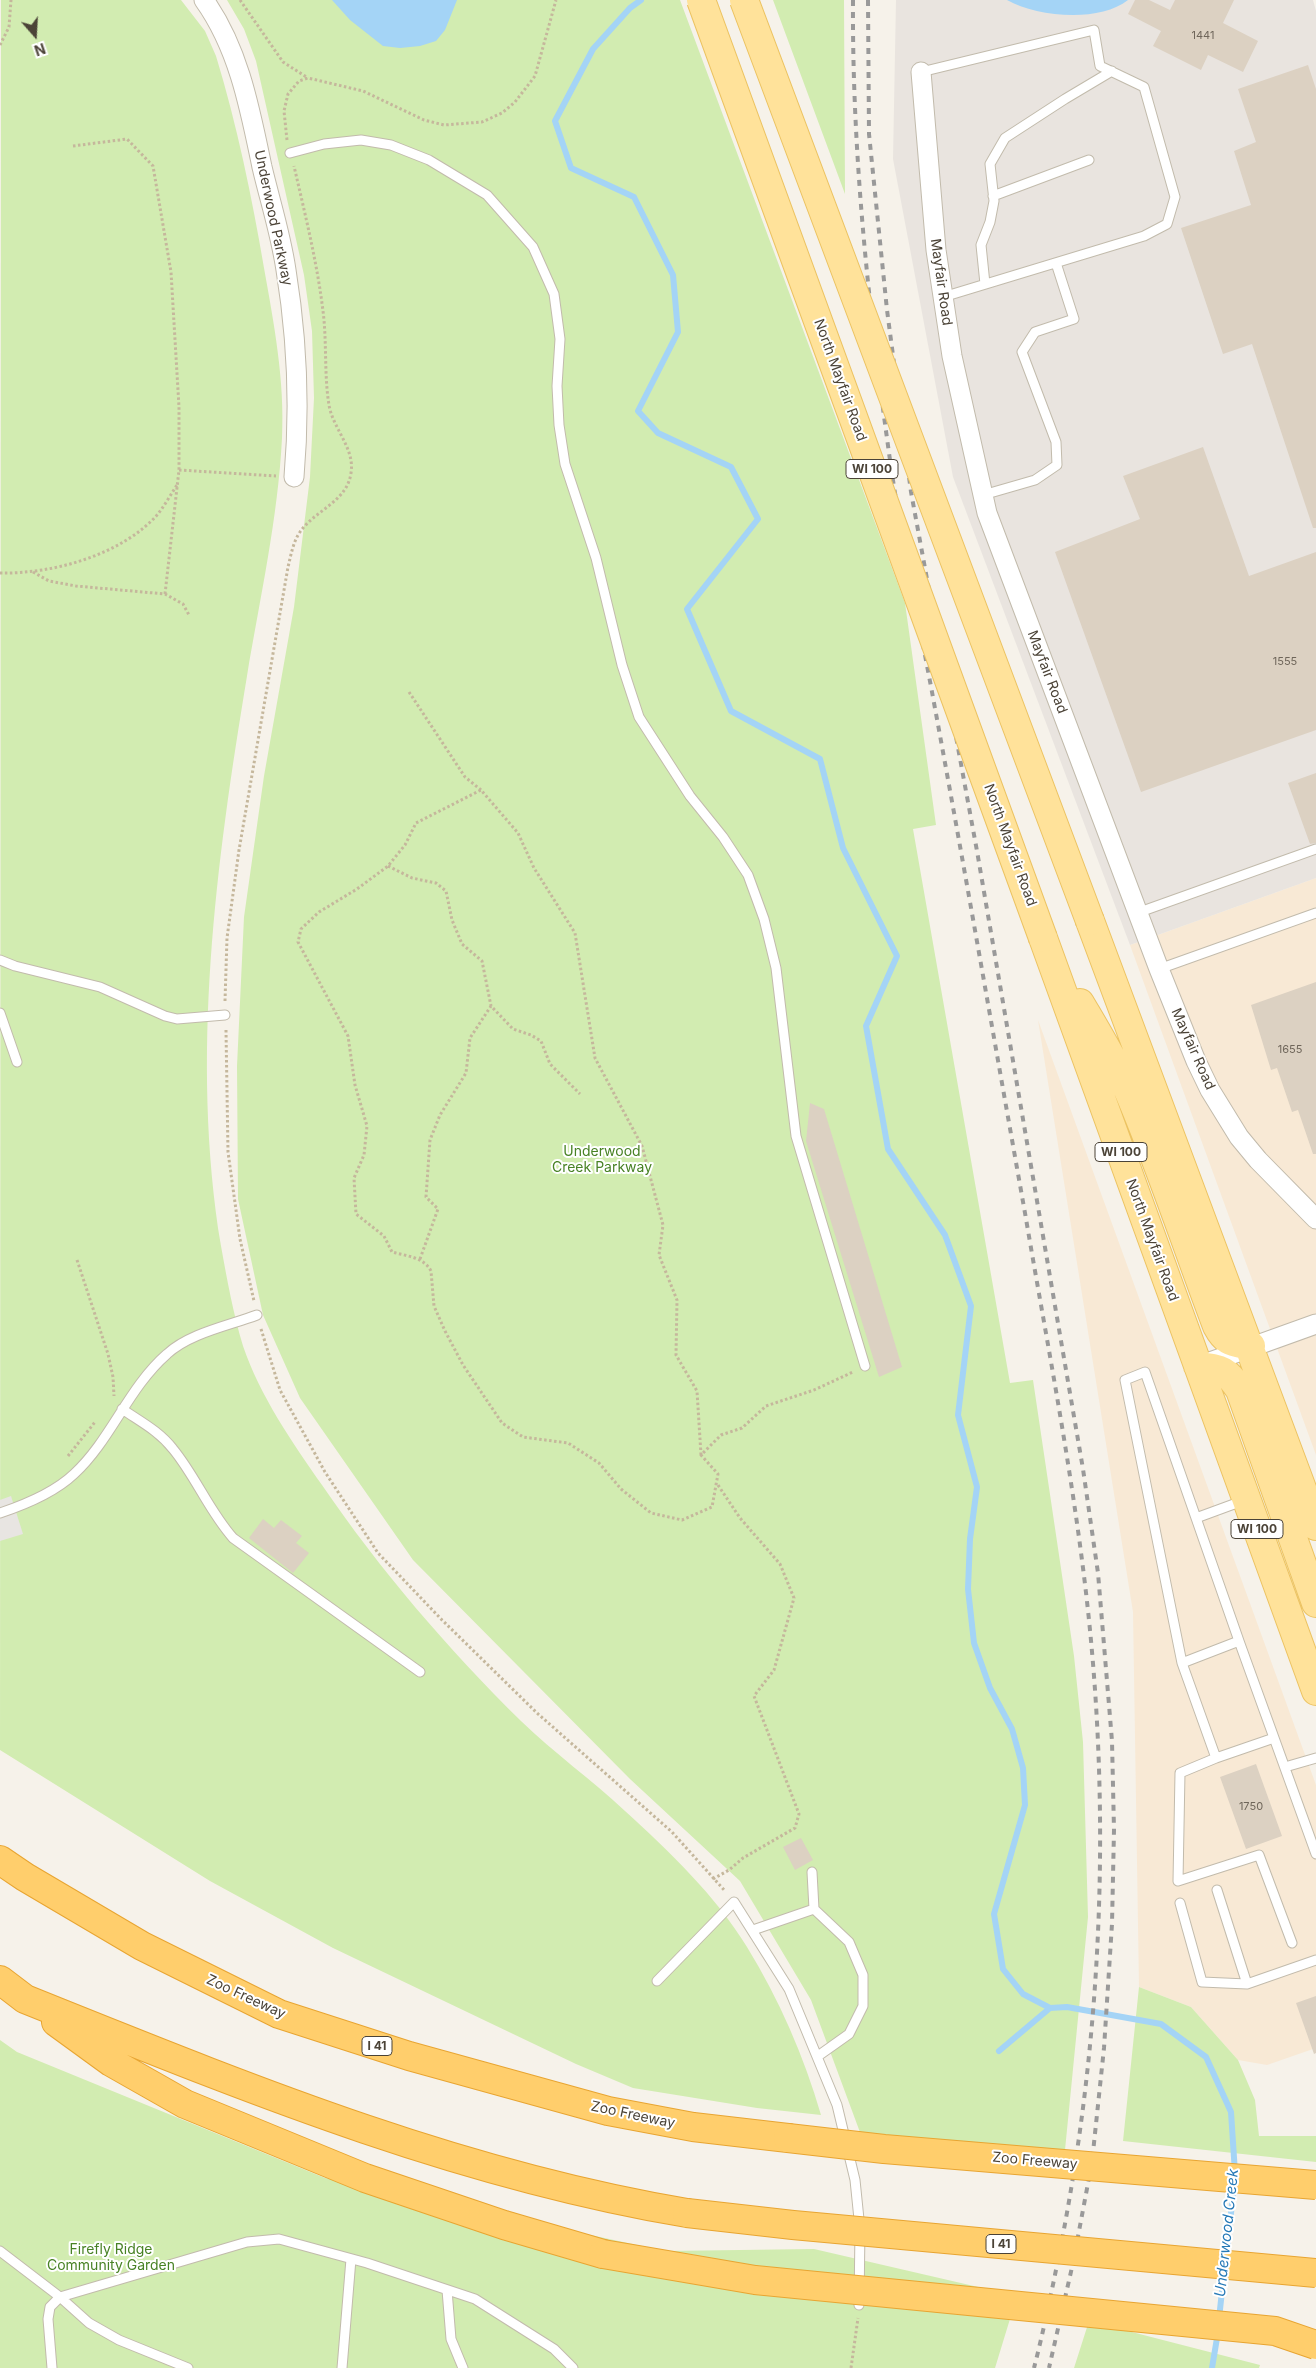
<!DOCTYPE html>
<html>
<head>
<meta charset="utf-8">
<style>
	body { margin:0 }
	#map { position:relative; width:1316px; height:2368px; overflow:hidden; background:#f6f2ea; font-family:Inter,sans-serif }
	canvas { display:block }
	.north { position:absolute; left:10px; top:10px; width:50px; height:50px; -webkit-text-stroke:4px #fff; paint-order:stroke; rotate:161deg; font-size:14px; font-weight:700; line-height:20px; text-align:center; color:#4b4337 }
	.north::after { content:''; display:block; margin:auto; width:18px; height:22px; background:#4b4337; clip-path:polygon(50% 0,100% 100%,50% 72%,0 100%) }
</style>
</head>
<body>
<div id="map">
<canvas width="1316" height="2368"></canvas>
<div class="north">N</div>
</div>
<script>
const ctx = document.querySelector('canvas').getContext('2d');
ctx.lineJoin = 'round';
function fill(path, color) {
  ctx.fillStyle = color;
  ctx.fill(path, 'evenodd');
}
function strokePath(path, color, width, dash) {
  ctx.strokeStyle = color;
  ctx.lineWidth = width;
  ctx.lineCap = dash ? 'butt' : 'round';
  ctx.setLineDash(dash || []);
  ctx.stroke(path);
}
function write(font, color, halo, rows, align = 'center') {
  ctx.font = font + ' Inter,sans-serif';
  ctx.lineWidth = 4;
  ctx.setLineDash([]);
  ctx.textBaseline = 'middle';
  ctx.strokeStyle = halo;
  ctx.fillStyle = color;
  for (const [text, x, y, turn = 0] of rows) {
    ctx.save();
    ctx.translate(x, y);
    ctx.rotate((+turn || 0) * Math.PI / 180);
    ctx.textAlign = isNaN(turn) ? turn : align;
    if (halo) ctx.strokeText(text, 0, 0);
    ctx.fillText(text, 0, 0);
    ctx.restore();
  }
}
const commercial = new Path2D(`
	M1316 878V1455L1130 945Z
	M1038 1020 1316 1785V2048L1267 2065 1238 2060 1191 2007 1139 1987 1133 1612Z`);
const industrial = new Path2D(`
	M896 0H1313L1316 11V878L1130 945 953 477 893 159Z`);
const green = new Path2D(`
	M1 0H181L205 31 216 56C237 125 252 197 264 268 274 324 285 381 282 438 278 518 260 598 247 676 216 863 190 1057 221 1246 227 1279 233 1313 243 1346 260 1396 292 1442 322 1485 380 1570 448 1649 521 1721 554 1753 592 1780 625 1811 669 1851 716 1896 747 1947 779 1999 804 2056 821 2115L757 2108 633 2088 576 2064 333 1948 210 1881 0 1750Z
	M227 0H680L905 603 936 825 913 829 1010 1383 1033 1380 1074 1656 1083 1742 1088 1917 1065 2150 861 2135 811 2000 740 1881 630 1779 413 1560 300 1398 263 1315 238 1199 237 1066 244 917 264 776 294 607 310 477 314 398 312 331 304 275 256 61 244 29Z
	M773 0H844L845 194Z
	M1139 1987 1191 2007 1238 2060 1255 2100 1259 2136H1316V2162L1123 2141Z
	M0 2040 17 2052 325 2178 665 2251 814 2249 1017 2296 995 2368H0Z
	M1089 2321 1260 2365 1259 2368H1074Z`);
const parking = new Path2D(`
	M11 1496 23 1534 0 1541V1500Z`);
const water = new Path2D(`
	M332 0H457L445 30 436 41 420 46 400 48 383 46 350 20Z
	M1007 0H1128C1099 23 1037 17 1007 0Z`);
const stream = new Path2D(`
	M641 0 630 8 593 49 555 121 571 168 634 197 673 275 678 332 638 411 658 433 731 467 758 519 687 609 731 711 820 759 843 848 897 956 866 1026 888 1149 945 1235 971 1306 958 1415 977 1487 970 1539 968 1589 974 1643 990 1688 1012 1729 1023 1768 1025 1805 994 1914 1003 1969 1023 1994 1050 2008 1067 2007 1161 2024 1206 2057 1231 2112 1235 2173
	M999 2051 1050 2008
	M1226 2260 1234 2185
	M1219 2319 1224 2272
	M1212 2368 1218 2332`);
const building = new Path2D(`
	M1135 0H1149L1170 10 1175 0H1234L1223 23 1258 41 1243 72 1208 55 1201 70 1153 46 1161 31 1128 14Z
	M1308 65 1316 89V528H1313L1252 344 1223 354 1181 228 1251 205 1234 151 1256 142 1238 89Z
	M1203 447 1249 576 1316 552V730L1141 792 1055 552 1140 519 1123 476Z
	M1316 773V843L1310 844 1288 783Z
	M1316 982V1154H1313L1298 1110 1292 1112 1277 1068 1271 1070 1251 1005Z
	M810 1103 824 1109 902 1367 879 1377 806 1141Z
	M263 1519 274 1528 281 1520 302 1536 296 1543 309 1553 293 1573 249 1538Z
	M1256 1764 1282 1836 1246 1849 1220 1777Z
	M801 1838 813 1860 795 1870 783 1847Z
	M1316 1996V2053L1314 2054 1296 2003Z`);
const path = new Path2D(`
	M240 0 283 62 308 78
	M0 45 9 27 11 0
	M287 140 284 111 288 94 299 81 308 78 363 91 424 120 444 125 482 122 502 113 515 102 535 76 556 0
	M73 146 127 139 153 166 171 272 179 407V470L165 594
	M179 470 276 476
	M33 572 49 581 76 586 165 594 183 604 189 615
	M0 573C53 574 122 555 158 514 165 505 171 494 177 485
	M409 692 465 777 481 790
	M388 866 412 878 436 883 446 891 452 920 462 944 482 961 491 1006
	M225 1001 227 938 239 850 288 567C291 555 293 542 300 532 315 510 347 502 351 473 355 448 333 429 329 405 324 375 327 342 323 311 317 262 305 214 294 166
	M226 1030 228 1152 240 1239 254 1301
	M420 1259 438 1209 426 1197 430 1140 440 1115 466 1073 470 1038 491 1006 513 1029 531 1035 541 1041 550 1064 580 1094
	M77 1260 108 1354 113 1377 114 1396
	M261 1329 280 1390 325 1472 378 1553 442 1620 537 1713 672 1832 725 1891
	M701 1455 697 1391 676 1355 677 1300 659 1255 663 1225 642 1146 595 1058 575 933 534 868 518 833 481 790 416 823 405 845 388 866 357 889 319 912 301 929 298 942 348 1036 355 1085 367 1126 364 1155 354 1178 356 1214 384 1236 392 1252C406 1256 424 1257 431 1271L434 1306 445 1331 463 1365 502 1423 523 1437 568 1443 599 1463 621 1489 651 1513 682 1520 712 1507 718 1474 701 1455 721 1435 742 1428 766 1406 814 1390 853 1372
	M68 1456 95 1422
	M713 1879 729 1870 743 1858 795 1828 799 1814 754 1696 774 1670 794 1598 780 1564 740 1518 718 1485
	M851 2368 858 2318`);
const lane = new Path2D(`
	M921 72 1094 30 1100 66 1144 87 1175 197 1167 224 1144 236 943 297
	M290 153 324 144 361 140 391 145 429 160 487 195 533 247 554 294 560 339 557 386 559 425 565 464 596 558 622 665 639 717 690 796 723 837 748 875 764 919 776 968 796 1136 865 1366
	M993 196 1089 160
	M985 284 981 245 990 222 994 201 990 164 1005 138 1065 99 1112 71
	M983 495 1035 480 1057 465 1056 442 1022 352 1035 332 1074 319 1056 263
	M1137 913 1316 849
	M0 960 15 966 100 987 165 1016 177 1019 225 1015
	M1159 969 1316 913
	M0 1013 17 1062
	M122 1409C141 1422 159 1431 173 1449 196 1477 209 1511 233 1538L420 1672
	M0 1513C24 1505 55 1492 74 1474 111 1440 128 1388 167 1354 190 1333 228 1326 257 1315
	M1196 1518 1245 1500
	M1182 1663 1125 1380 1145 1372 1239 1641
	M1216 1758 1274 1738
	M1285 1767 1316 1758
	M812 1872 814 1909 849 1942 863 1975V2006L849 2034 818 2056
	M1217 1890 1247 1984
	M1180 1903 1202 1982 1247 1984 1316 1960
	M753 1930 814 1909
	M1292 1943 1259 1855 1178 1881 1180 1773 1216 1758 1182 1663 1239 1641 1316 1854
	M657 1981 734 1902 789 1989 837 2105 855 2180 860 2229 859 2305
	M0 2251 60 2297 247 2242 279 2239 367 2263 475 2299 554 2349 573 2368
	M447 2290 451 2339 463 2368
	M52 2368 48 2319 50 2307 60 2297 89 2323 119 2340 188 2368
	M342 2368 351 2259`);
const street = new Path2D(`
	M204 0C239 49 250 109 262 167 270 201 281 235 286 270 297 338 300 409 294 477
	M921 72 936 250 952 356 987 513 1159 969 1196 1061 1210 1090 1239 1137 1258 1160 1316 1219
	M1199 1366 1316 1324`);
const primary = new Path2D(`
	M1090 921 1316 1526
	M1043 938 1316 1691
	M1080 1003C1097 1032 1114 1060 1128 1090 1161 1167 1187 1247 1217 1326 1226 1343 1232 1342 1251 1346
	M1198 1366C1222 1369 1226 1369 1240 1390L1316 1603`);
const highway = new Path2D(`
	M0 1860 25 1877 142 1946 279 2014 409 2056 608 2111 693 2127 788 2138
	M0 1980 25 1999C242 2086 455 2174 687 2213
	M56 2022 111 2062 185 2104 365 2178 504 2225 603 2254`);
const rail = new Path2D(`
	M853 0C852 156 869 312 891 467 902 542 918 617 932 692 964 865 994 1039 1025 1213 1045 1331 1068 1449 1083 1568 1112 1795 1104 2026 1060 2250 1052 2290 1044 2329 1034 2368
	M868 0 869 134 887 310 911 492 977 851 1083 1469 1098 1573 1112 1741 1114 1830 1112 1924 1104 2048 1092 2162 1073 2263 1049 2368`);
const primaryBridge = new Path2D(`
	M701 0 1043 938
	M744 0 1090 921`);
const highwayBridge = new Path2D(`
	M788 2138 884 2149 1316 2185
	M687 2213 793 2225 1316 2273
	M603 2254 755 2280 1275 2331 1316 2345`);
const numberNames = [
	["1441",1203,36],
	["1555",1285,662],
	["1655",1290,1050],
	["1750",1251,1807]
];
const shields = [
	[872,469,52],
	[1121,1152,52],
	[1257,1529,52],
	[377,2046,30],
	[1001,2244,30]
];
const shieldNames = [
	["WI 100",872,469],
	["WI 100",1121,1152],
	["WI 100",1257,1529],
	["I 41",377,2046],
	["I 41",1001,2244]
];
const streetNames = [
	["Underwood Parkway",273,218,78],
	["Mayfair Road",941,282,82],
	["North Mayfair Road",840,380,70],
	["Mayfair Road",1047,672,69],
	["North Mayfair Road",1010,845,70],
	["Mayfair Road",1193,1049,66],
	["North Mayfair Road",1152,1240,70],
	["Zoo Freeway",246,1997,25],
	["Zoo Freeway",633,2115,12],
	["Zoo Freeway",1035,2161,5]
];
const parkNames = [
	["Underwood",602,1152],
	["Creek Parkway",602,1168],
	["Firefly Ridge",111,2250],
	["Community Garden",111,2266]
];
const waterNames = [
	["Underwood Creek",1227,2233,-84]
];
fill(commercial, '#f8e9d5');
fill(industrial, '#e9e4df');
fill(green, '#d2ecb1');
fill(parking, '#e8e5e2');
fill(water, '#a4d4f6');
strokePath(stream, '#a4d4f6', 6);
fill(building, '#dcd1c2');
strokePath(lane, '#c2bbac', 11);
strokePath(street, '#c2bbac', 21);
strokePath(primary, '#ecc362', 30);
strokePath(highway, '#e8a532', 30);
strokePath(path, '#c5b79c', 3, [2.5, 2.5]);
strokePath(lane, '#fff', 9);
strokePath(street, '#fff', 19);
strokePath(primary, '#ffe29a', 28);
strokePath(highway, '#ffce6c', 28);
strokePath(rail, '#999', 4, [6, 6]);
strokePath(primaryBridge, '#ecc362', 30, []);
strokePath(highwayBridge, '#e8a532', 30, []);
strokePath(primaryBridge, '#ffe29a', 28);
strokePath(highwayBridge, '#ffce6c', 28);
write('11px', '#6f665a', null, numberNames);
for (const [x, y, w] of shields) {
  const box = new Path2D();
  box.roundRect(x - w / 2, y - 9.5, w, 19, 4);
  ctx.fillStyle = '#fff';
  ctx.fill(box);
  strokePath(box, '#4b4337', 1);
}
write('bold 12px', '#4b4337', null, shieldNames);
write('14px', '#4b4337', '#fff', streetNames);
write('14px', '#488225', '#fff', parkNames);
write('italic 15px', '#277ab7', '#fff', waterNames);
</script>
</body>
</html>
